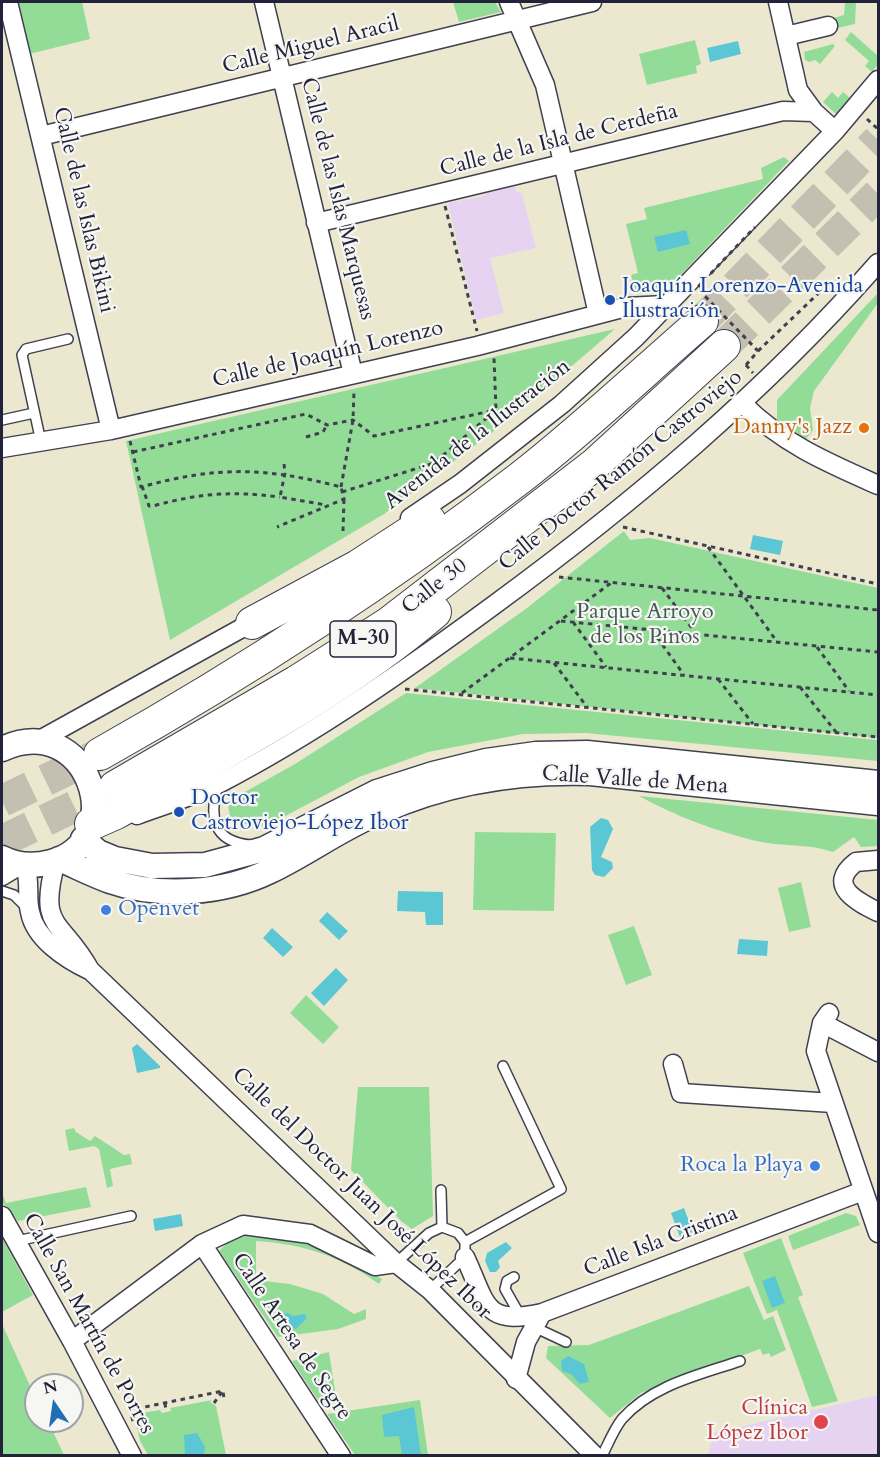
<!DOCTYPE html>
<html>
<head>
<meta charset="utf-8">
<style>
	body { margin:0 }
	#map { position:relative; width:880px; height:1457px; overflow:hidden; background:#ebe8cf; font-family:Cardo,serif }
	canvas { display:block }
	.frame { position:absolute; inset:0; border:3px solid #22223b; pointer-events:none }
	.north { position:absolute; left:24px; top:1373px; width:60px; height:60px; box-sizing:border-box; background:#f6f6f2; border:2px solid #a1a1a9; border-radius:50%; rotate:347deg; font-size:16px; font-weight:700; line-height:24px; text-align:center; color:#22223b }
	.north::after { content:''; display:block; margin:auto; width:21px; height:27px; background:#1f6fb2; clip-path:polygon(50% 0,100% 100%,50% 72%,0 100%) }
</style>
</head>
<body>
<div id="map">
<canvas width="880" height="1457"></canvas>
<div class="frame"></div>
<div class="north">N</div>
</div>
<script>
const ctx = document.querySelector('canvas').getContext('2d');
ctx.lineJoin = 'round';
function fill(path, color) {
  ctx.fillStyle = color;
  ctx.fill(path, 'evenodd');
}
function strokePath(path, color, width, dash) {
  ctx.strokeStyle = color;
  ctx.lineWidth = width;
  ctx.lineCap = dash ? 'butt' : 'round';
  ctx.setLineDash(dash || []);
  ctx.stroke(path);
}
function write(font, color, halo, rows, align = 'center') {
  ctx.font = font + ' Cardo,serif';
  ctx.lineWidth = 4.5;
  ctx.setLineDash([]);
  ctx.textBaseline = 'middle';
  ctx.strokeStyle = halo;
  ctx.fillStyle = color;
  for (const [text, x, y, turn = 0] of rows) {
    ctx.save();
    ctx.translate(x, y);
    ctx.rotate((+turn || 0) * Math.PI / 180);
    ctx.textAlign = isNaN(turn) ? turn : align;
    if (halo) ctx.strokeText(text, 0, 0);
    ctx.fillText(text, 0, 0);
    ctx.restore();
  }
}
const built = new Path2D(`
	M515 186 516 192 522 193 536 248 490 258 504 313 476 320 448 203 485 196 486 193Z
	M878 1395V1455H708L714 1433Z`);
const green = new Path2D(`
	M17 2H82L90 39 29 54Z
	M453 2H495L501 12 459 22Z
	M845 2H856L855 24 829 30 826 20 844 15Z
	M851 32 878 56V64L872 72 865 66 869 61 845 40Z
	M695 40 701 64 696 66 697 73 647 85 639 54Z
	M833 44 835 46 820 64 815 60 809 62 805 60 804 52Z
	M832 92 838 98 843 92 850 98 836 114 823 102Z
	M784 157 789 161 671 285 636 294 631 275 638 273 626 224 647 219 644 208 763 179 761 168Z
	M878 293V303L814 391 810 408 813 430 806 439 777 419V400Z
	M615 329 510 419 384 514 170 640 126 441Z
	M624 531 630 540 650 538 878 588V738L415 688 527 608Z
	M406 693 878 740V761L586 733 523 734 428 752 359 777 274 822 263 826 236 823 230 816 228 806 236 797 295 764Z
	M639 796 878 820V846L861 847 854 837 833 852C808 843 781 847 756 841 716 831 675 816 639 796Z
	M475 832 556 833 554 911 473 910Z
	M801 882 811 927 789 932 778 888Z
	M634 926 652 975 626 985 608 935Z
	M306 995 339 1027 323 1044 290 1013Z
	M358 1087H429L433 1216 412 1229 401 1221 351 1170Z
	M74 1128 76 1132 90 1141 95 1136 124 1155 130 1154 132 1164 110 1169 113 1186 107 1188 99 1149 94 1146 69 1151 65 1130Z
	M86 1187 91 1207 18 1221 2 1202V1193L6 1203Z
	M846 1213 856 1216 860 1225 793 1250 788 1236Z
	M244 1236H288L320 1245 382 1279 379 1284C341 1256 303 1244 256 1241V1280L290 1284 323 1294 354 1314 366 1309V1319L338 1329 278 1337 219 1251 226 1244Z
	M2 1238 33 1295 2 1312Z
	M781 1238 803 1295 798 1297 838 1401 812 1407 777 1310 767 1314 743 1253Z
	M749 1286 764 1320 773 1316 786 1350 771 1357 769 1353 763 1355 760 1349 641 1393 610 1418 546 1358 548 1346 589 1345Z
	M2 1324 36 1399V1421H48L64 1455H2Z
	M329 1352 337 1404 322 1406 292 1361Z
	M212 1400 210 1402 216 1406 226 1455H148L140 1441 136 1422 142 1413 160 1410 162 1413 171 1411 170 1408Z
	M420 1400 428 1455H355L327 1414Z`);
const water = new Path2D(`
	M738 41 741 54 710 62 707 48Z
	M686 230 690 244 658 252 654 237Z
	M753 535 783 541 780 555 750 549Z
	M601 818 608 820 613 829 601 857 612 862 613 868 604 877 595 875 592 870 590 827Z
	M398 891 443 892V925H426L425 912 397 911Z
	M327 912 348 931 339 940 319 921Z
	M272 928 293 947 283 957 263 938Z
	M739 939 768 941 767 956 737 954Z
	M336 968 348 980 324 1006 311 993Z
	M137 1044 160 1066V1068L137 1073 132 1048Z
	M684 1208 693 1232 680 1237 671 1213Z
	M181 1214 183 1226 155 1231 153 1219Z
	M506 1242 512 1248 498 1261 500 1267 496 1272H490L485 1261 487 1253Z
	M775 1276 785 1303 772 1308 762 1281Z
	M288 1313 293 1316 305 1314 307 1318 296 1329 281 1326 278 1320 281 1314Z
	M568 1356 584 1364 589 1382 580 1384 571 1374 562 1371 561 1361Z
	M414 1407 421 1455H402L399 1436 384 1437 382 1415Z
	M197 1433 205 1447 204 1455H185L184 1435Z`);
const motorwayTunnel = new Path2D(`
	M702 321 878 140
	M724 346 878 194
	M2 801 100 754
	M2 841 115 787`);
const path = new Path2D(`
	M867 119 878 129
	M445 206 477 331
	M758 351 825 287 831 292
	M746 365 753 373
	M306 437 323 432 327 425
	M130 441 141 487C217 466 265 467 341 487L344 499 277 527
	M133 452 306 414 327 425 353 420 374 436 496 410
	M284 464 285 473 280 497 326 505
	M142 486 149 506H153C200 493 232 491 280 497
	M341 487 353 420 354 391
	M342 492 434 463 496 410 494 358
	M623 527 878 584
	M343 531 344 499
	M708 547 778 643
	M559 577 878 610
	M662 588 697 635
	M561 621 878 652
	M573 622 606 667
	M652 630 684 675
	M817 647 849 691
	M510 658 878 695
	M554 663 587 707
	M718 679 753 724
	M800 687 836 732
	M405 689 878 737
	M462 693 611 583
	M165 1403 166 1411
	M214 1403 222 1392
	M133 1421 130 1410 223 1391 224 1399`);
const service = new Path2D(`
	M2 420 34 413
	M41 442 22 355 26 349 68 339
	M218 784C209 816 212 842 251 845
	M2 891 14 895 26 907
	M441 1190 442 1227
	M17 1241 131 1216
	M465 1242 561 1189 503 1066
	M396 1263 429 1233 442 1227 458 1233 465 1242V1257L430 1290
	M514 1277 507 1281 505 1289 521 1317
	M534 1327 566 1342
	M602 1456C608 1444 614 1429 622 1419 652 1385 699 1375 740 1361`);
const minor = new Path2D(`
	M8 2 111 430
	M264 2 353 374
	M509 2 545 85 598 314
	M778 2 798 90 814 112 835 131
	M786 36 828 26
	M41 136 592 2
	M316 223 783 111 814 112
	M742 403C781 443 828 463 878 485
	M2 448 111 430 477 346 626 307 665 305
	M410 518 460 484 562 404 636 337 835 131 878 80
	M38 741 260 618
	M137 815C164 805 194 796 220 783 316 733 407 669 494 605 633 503 765 392 878 263
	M878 860 856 862C825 886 858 902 878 912
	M56 861C37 930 61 918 90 970L396 1263 430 1290 595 1456
	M25 866C31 882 26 896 30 912 35 939 66 959 89 970
	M2 876 20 865
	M829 1013 822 1023 816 1051 878 1233
	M822 1023 878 1052
	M673 1064 681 1093 833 1103
	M2 1216 72 1341 132 1456
	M202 1244 341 1456
	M465 1257C487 1304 483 1326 542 1313L863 1191
	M72 1341 202 1244 243 1225 310 1234 375 1266 396 1263
	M516 1379 526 1342 542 1313`);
const secondary = new Path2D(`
	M2 749C88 709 132 840 51 862 33 867 18 866 2 858
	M83 839 98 852 115 859 152 866 205 865 264 849 377 792 433 774 486 761 536 754 587 753 878 783
	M59 859C76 866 93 875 110 881 159 898 223 894 270 871 308 853 342 827 382 811 447 782 519 771 590 773L878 803`);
const motorway = new Path2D(`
	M252 623 358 566 429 520
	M100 754C246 672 387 580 520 478 583 429 642 373 702 321
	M115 787 296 682 389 623 594 465 724 346
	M91 824 116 813C225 752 339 694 435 612`);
const pathBridge = new Path2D(`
	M746 365 758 351 697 288 755 227`);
const markers = [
	[610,300,6,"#1a4fb4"],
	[864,428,6,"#e8710a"],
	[179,812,6,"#1a4fb4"],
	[106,910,6,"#3f7fe0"],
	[815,1166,6,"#3f7fe0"],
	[821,1422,8,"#e0444e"]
];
const shields = [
	[363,639,66]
];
const shieldNames = [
	["M-30",363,639]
];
const streetNames = [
	["Calle Miguel Aracil",311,46,-14],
	["Calle de la Isla de Cerdeña",559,141,-14],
	["Calle de las Islas Marquesas",337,199,76],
	["Calle de las Islas Bikini",83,210,77],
	["Calle de Joaquín Lorenzo",328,355,-13],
	["Avenida de la Ilustración",478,435,-38],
	["Calle Doctor Ramón Castroviejo",621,471,-39],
	["Calle 30",435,587,-38],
	["Calle Valle de Mena",635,781,4],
	["Calle del Doctor Juan José López Ibor",361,1194,44],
	["Calle Isla Cristina",661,1242,-21],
	["Calle San Martín de Porres",88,1324,61],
	["Calle Artesa de Segre",291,1337,56]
];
const transitNames = [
	["Joaquín Lorenzo-Avenida",622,287],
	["Ilustración",622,312],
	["Doctor",191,799],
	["Castroviejo-López Ibor",191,824]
];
const foodNames = [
	["Danny's Jazz",852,428]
];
const parkNames = [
	["Parque Arroyo",645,613],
	["de los Pinos",645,638]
];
const shopNames = [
	["Openvet",118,910],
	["Roca la Playa",803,1166,"right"]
];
const healthNames = [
	["Clínica",808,1409],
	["López Ibor",808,1434]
];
fill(built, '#e5d3f1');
fill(green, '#93dc97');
fill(water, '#5bc7d4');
strokePath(motorwayTunnel, '#c3c0b1', 32, [32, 16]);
strokePath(service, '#404051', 12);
strokePath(minor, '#404051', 21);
strokePath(secondary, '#404051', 27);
strokePath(motorway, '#404051', 34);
strokePath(path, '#404051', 3, [4.5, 4.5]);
strokePath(service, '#fff', 9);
strokePath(minor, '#fff', 18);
strokePath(secondary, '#fff', 24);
strokePath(motorway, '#fff', 32);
strokePath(pathBridge, '#404051', 3, [4.5, 4.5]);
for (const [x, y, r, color] of markers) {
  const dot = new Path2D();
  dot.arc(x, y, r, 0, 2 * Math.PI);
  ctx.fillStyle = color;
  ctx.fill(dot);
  strokePath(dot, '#f6f6f2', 2);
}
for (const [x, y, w] of shields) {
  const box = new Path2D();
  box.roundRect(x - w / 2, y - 18, w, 36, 4.5);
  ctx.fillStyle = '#f6f6f2';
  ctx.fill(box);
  strokePath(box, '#22223b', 1.5);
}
write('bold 21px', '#22223b', null, shieldNames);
write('22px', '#22223b', '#f6f6f2', streetNames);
write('22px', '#164399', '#f6f6f2', transitNames, 'left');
write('22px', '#c56008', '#f6f6f2', foodNames, 'right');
write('22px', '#445a57', '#f6f6f2', parkNames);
write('22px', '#366cbe', '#f6f6f2', shopNames, 'left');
write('22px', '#be3a42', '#f6f6f2', healthNames, 'right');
</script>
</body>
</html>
